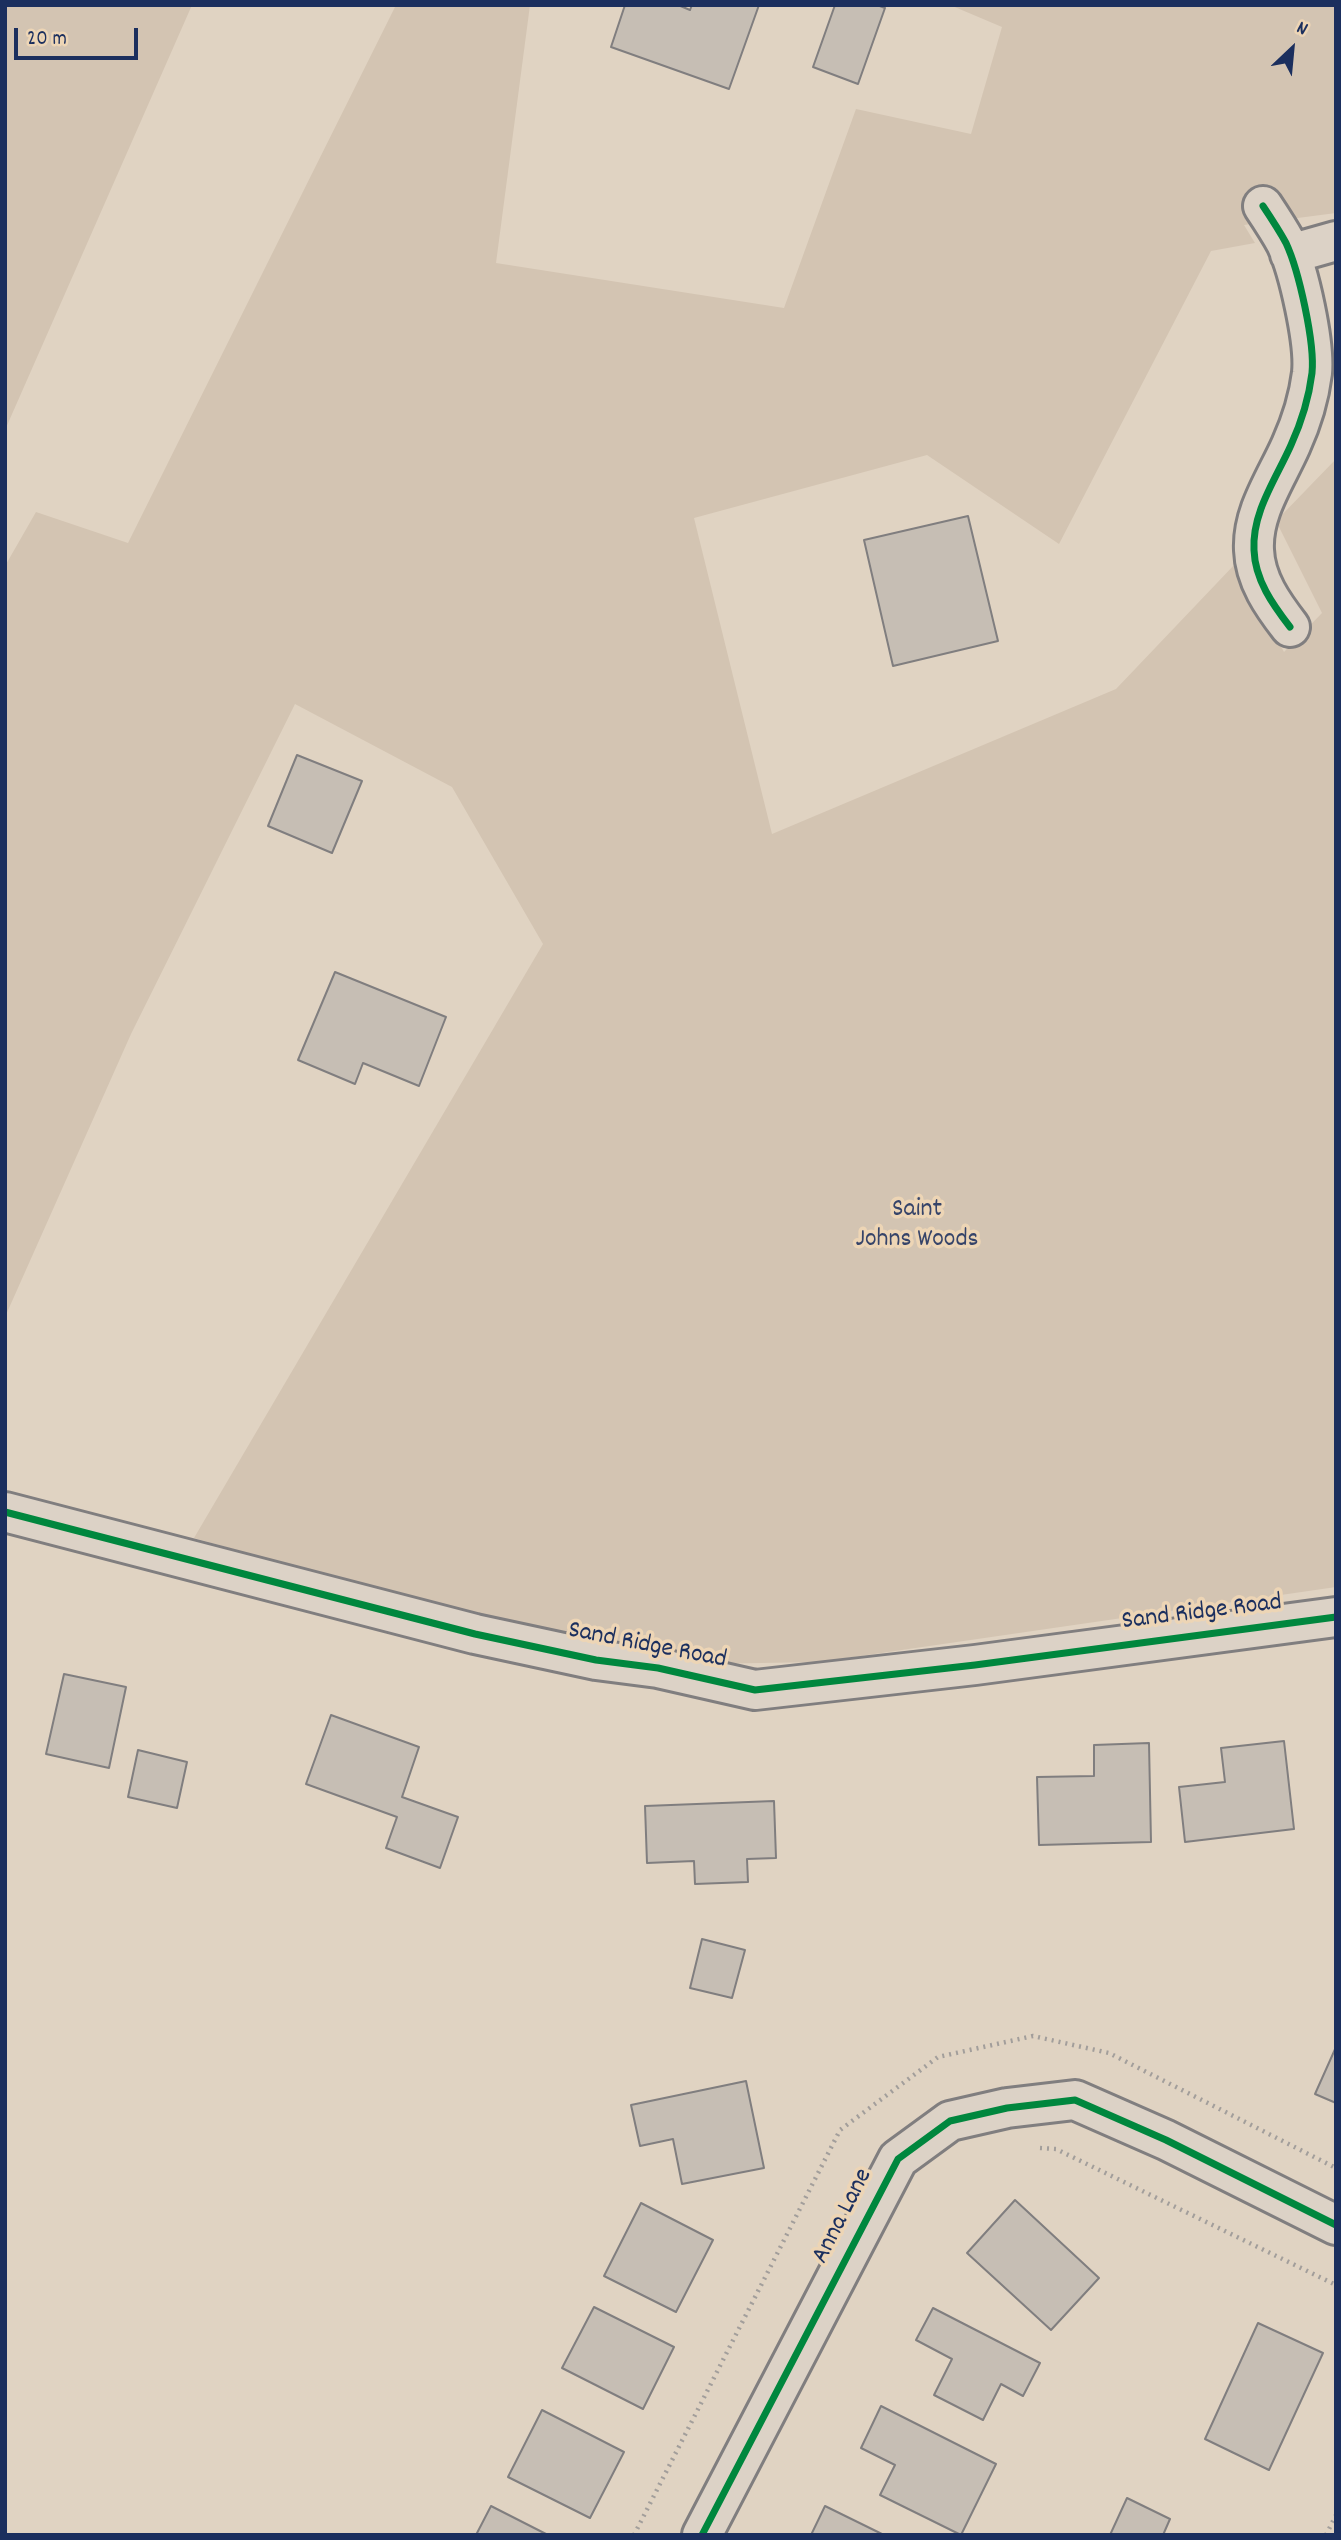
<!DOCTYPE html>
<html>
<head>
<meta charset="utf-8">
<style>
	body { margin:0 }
	#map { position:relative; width:1341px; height:2540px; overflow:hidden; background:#e0d3c2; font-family:Dekko,sans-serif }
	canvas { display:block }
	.frame { position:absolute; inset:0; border:7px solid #1b2f5e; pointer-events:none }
	.north { position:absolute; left:1257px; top:14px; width:70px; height:70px; -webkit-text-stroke:5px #edd5b5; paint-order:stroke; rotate:26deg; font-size:19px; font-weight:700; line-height:28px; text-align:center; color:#1b2f5e }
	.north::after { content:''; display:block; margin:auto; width:24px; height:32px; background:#1b2f5e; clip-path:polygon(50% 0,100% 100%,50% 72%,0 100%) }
	.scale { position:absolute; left:14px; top:28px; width:124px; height:32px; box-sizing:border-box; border:4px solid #1b2f5e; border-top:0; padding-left:9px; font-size:21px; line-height:24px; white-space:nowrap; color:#1b2f5e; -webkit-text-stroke:5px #edd5b5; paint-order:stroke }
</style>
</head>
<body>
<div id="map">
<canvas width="1341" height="2540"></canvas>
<div class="frame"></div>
<div class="north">N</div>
<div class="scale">20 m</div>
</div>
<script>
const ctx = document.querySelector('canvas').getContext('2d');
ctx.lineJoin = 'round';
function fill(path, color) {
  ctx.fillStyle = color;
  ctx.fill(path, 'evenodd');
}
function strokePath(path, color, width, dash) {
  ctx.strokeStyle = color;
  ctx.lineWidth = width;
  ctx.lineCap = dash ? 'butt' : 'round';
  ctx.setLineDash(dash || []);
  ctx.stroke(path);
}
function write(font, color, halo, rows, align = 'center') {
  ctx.font = font + ' Dekko,sans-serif';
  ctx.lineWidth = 7;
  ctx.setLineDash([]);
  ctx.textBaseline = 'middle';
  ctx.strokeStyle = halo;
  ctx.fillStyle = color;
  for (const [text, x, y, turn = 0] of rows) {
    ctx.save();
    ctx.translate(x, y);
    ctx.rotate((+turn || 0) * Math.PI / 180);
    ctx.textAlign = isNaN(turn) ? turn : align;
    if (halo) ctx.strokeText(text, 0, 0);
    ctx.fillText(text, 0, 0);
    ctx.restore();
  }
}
const green = new Path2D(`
	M5 5H192L5 430Z
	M396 5H530L496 263 784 308 856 109 971 134 1002 27 950 5H1336V213L1244 225 1255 243 1211 251 1059 544 927 455 694 518 772 834 1116 689 1236 563 1284 652 1322 613 1276 521 1336 459V1587L819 1662 702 1664 583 1648 194 1538 543 944 452 787 295 704 131 1034 5 1317V566L36 512 128 543Z`);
const building = new Path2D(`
	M625 5H678L690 10 692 5H759L729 89 611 47Z
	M835 5H877L885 8 858 84 813 67Z
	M968 516 998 641 893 666 864 540Z
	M297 755 362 781 332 853 268 826Z
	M335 972 446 1017 419 1086 363 1063 355 1084 298 1060Z
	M64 1674 126 1687 109 1768 46 1754Z
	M331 1715 419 1747 402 1797 458 1817 440 1868 386 1848 397 1817 306 1784Z
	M1284 1741 1294 1829 1185 1842 1179 1787 1225 1782 1221 1748Z
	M1149 1743 1151 1842 1039 1845 1037 1777 1094 1776V1745Z
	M138 1750 187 1762 177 1808 128 1797Z
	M774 1801 776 1858 747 1859 748 1882 695 1884 694 1861 647 1863 645 1806Z
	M702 1939 745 1950 732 1998 690 1988Z
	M1336 2047V2103L1315 2094Z
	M746 2081 764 2168 682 2184 673 2139 640 2146 631 2105Z
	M1015 2200 1099 2278 1051 2330 967 2253Z
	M641 2203 713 2240 676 2312 604 2276Z
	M594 2307 674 2347 643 2409 562 2368Z
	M933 2308 1040 2363 1023 2396 1001 2384 983 2420 934 2395 952 2359 916 2340Z
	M1258 2323 1323 2353 1269 2470 1205 2439Z
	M881 2406 996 2464 961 2535 880 2495 895 2465 861 2448Z
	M542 2410 624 2452 590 2518 508 2477Z
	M1127 2498 1170 2519 1163 2535H1110Z
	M491 2506 548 2535H476Z
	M825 2506 884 2535H811Z`);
const path = new Path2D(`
	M1040 2148 1056 2149 1336 2285
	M634 2535 840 2130 938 2057 1033 2036 1109 2053 1336 2168
	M1326 2535 1336 2515`);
const minor = new Path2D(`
	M1263 206C1271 218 1279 230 1286 243 1299 271 1315 343 1312 373 1309 397 1301 423 1291 445 1276 479 1252 512 1254 550 1255 580 1273 605 1290 627
	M1290 254 1336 241
	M5 1512 475 1634 596 1660 658 1668 755 1690 975 1665 1336 1617
	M702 2535 898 2159 950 2121 1007 2108 1075 2100 1166 2140 1336 2225`);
const cycleway = new Path2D(`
	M1263 206C1271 218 1279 230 1286 243 1299 271 1315 343 1312 373 1309 397 1301 423 1291 445 1276 479 1252 512 1254 550 1255 580 1273 605 1290 627
	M5 1512 475 1634 596 1660 658 1668 755 1690 975 1665 1336 1617
	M702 2535 898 2159 950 2121 1007 2108 1075 2100 1166 2140 1336 2225`);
const parkNames = [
	["Saint",917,1211],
	["Johns Woods",917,1241]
];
const streetNames = [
	["Sand Ridge Road",1202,1614,-7],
	["Sand Ridge Road",647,1647,11],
	["Anna Lane",844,2217,-63]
];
fill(green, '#d3c4b2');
fill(building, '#c6beb4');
strokePath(building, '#807e7f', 2);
strokePath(minor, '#807e7f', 44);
strokePath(path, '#a29e9b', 4.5, [2, 5]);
strokePath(minor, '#dcd2c6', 38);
strokePath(cycleway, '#00873e', 7);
write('26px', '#364469', '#edd5b5', parkNames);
write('26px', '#1b2f5e', '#edd5b5', streetNames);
</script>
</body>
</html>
